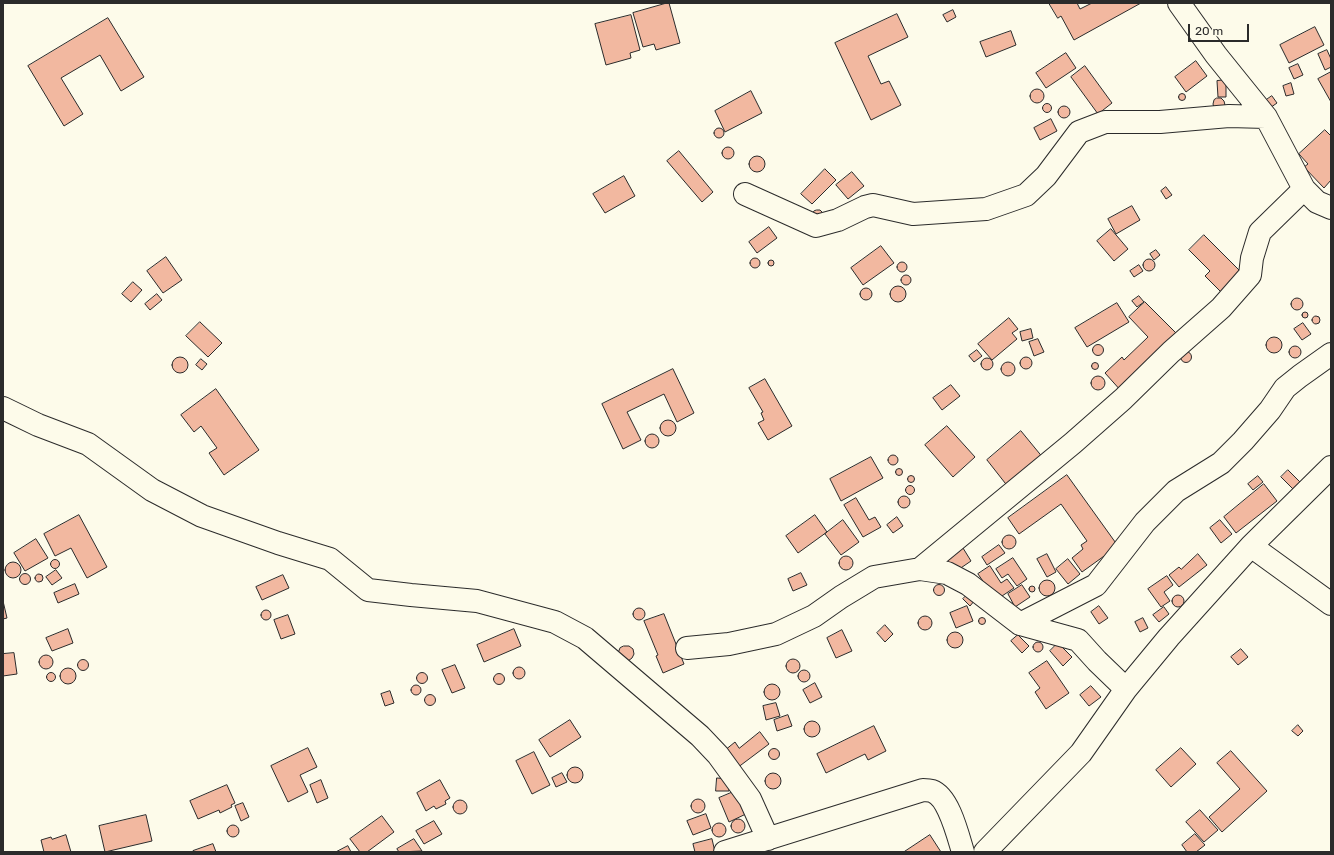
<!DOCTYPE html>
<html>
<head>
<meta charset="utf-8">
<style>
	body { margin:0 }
	#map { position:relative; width:1334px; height:855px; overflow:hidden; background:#fdfbea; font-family:Rubik,sans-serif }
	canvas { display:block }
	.frame { position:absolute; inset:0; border:4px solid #2b2b2b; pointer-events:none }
	.scale { position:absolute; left:1188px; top:24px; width:61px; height:18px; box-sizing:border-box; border:2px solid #2b2b2b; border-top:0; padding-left:5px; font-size:12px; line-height:14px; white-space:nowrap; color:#2b2b2b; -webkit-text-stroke:3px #fdfbea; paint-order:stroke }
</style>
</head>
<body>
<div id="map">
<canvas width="1334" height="855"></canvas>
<div class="frame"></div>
<div class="scale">20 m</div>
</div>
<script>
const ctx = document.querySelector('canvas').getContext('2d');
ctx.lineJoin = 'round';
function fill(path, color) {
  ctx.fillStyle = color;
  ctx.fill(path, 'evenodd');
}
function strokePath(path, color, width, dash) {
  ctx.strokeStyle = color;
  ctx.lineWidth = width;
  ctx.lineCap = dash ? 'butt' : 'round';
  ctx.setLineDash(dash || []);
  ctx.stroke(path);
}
const building = new Path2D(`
	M667 3H669L680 43 656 50 654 44 643 47 633 13Z
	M1049 3H1077L1080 9 1092 3H1141L1074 40 1061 16 1058 18Z
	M953 10 956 17 947 22 943 15Z
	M897 14 908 37 868 56 881 84 889 81 901 105 871 120 835 43Z
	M631 15 640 50 630 53 631 58 606 65 595 24Z
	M108 18 144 77 121 91 100 55 61 78 83 114 64 126 28 66Z
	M1315 27 1324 45 1289 63 1280 45Z
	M1011 31 1016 45 986 57 980 42Z
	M1327 50 1331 59V67L1325 70 1318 54Z
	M1066 53 1076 68 1046 88 1036 73Z
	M1196 61 1207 76 1186 92 1175 77Z
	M1298 64 1303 75 1294 79 1289 68Z
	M1085 66 1112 103 1098 114 1071 77Z
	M1331 72V102L1318 79Z
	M1226 80V97H1218L1217 81Z
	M1291 83 1294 94 1286 96 1283 86Z
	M1030 96a7 7 0 1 1 14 0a7 7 0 1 1-14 0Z
	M751 91 762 113 725 132 715 111Z
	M1178.5 97a3.5 3.5 0 1 1 7 0a3.5 3.5 0 1 1-7 0Z
	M1272 96 1277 103 1267 110 1262 103Z
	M1217 98H1221L1224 101 1225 105 1224 108H1214L1213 104 1214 100Z
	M1042.5 108a4.5 4.5 0 1 1 9 0a4.5 4.5 0 1 1-9 0Z
	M1058 112a6 6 0 1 1 12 0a6 6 0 1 1-12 0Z
	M1051 119 1057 131 1040 140 1034 128Z
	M714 133a5 5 0 1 1 10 0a5 5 0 1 1-10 0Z
	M1325 130 1331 136V180L1324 188 1304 167 1308 164 1299 154Z
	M722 153a6 6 0 1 1 12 0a6 6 0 1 1-12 0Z
	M679 151 713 192 702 202 667 161Z
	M749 164a8 8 0 1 1 16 0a8 8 0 1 1-16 0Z
	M825 169 836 180 812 204 801 194Z
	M852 172 864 186 848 199 836 185Z
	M624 176 635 196 605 213 593 194Z
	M1166 187 1172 195 1166 199 1161 191Z
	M1132 206 1140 220 1116 234 1108 219Z
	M817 210H820L823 213 821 219 812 214 814 211Z
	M769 227 777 238 757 253 749 242Z
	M1111 229 1128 249 1114 261 1097 241Z
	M1204 235 1241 272 1221 292 1205 276 1210 271 1189 250Z
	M881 246 894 263 863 285 851 268Z
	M1156 250 1160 255 1154 260 1150 254Z
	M166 257 182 280 163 293 147 271Z
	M750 263a5 5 0 1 1 10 0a5 5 0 1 1-10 0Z
	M1143 265a6 6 0 1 1 12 0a6 6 0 1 1-12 0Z
	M768 263a3 3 0 1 1 6 0a3 3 0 1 1-6 0Z
	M897 267a5 5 0 1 1 10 0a5 5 0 1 1-10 0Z
	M1139 265 1143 271 1134 277 1130 271Z
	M901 280a5 5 0 1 1 10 0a5 5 0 1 1-10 0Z
	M133 282 142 290 131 302 122 294Z
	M890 294a8 8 0 1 1 16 0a8 8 0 1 1-16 0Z
	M860 294a6 6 0 1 1 12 0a6 6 0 1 1-12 0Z
	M157 294 162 300 150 310 145 304Z
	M1139 296 1144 302 1137 307 1132 301Z
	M1291 304a6 6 0 1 1 12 0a6 6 0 1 1-12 0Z
	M1145 302 1180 337 1122 392 1105 373 1122 357 1124 360 1148 337 1129 317Z
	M1117 303 1129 322 1087 347 1075 328Z
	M1302 315a3 3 0 1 1 6 0a3 3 0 1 1-6 0Z
	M1312 320a4 4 0 1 1 8 0a4 4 0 1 1-8 0Z
	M1009 318 1018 329 1012 333 1017 339 992 360 978 344Z
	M200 322 222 343 208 357 186 336Z
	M1303 323 1311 334 1302 340 1294 329Z
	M1031 329 1033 338 1022 341 1020 332Z
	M1266 345a8 8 0 1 1 16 0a8 8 0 1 1-16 0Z
	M1038 339 1044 352 1034 356 1029 342Z
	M1092.5 350a5.5 5.5 0 1 1 11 0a5.5 5.5 0 1 1-11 0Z
	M1289 352a6 6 0 1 1 12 0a6 6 0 1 1-12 0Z
	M977 350 982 356 974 362 969 356Z
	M1180.5 357a5.5 5.5 0 1 1 11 0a5.5 5.5 0 1 1-11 0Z
	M172 365a8 8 0 1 1 16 0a8 8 0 1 1-16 0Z
	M1020 363a6 6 0 1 1 12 0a6 6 0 1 1-12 0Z
	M981 364a6 6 0 1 1 12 0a6 6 0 1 1-12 0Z
	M201 359 207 364 202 370 196 365Z
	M1001 369a7 7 0 1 1 14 0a7 7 0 1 1-14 0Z
	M1091.5 366a3.5 3.5 0 1 1 7 0a3.5 3.5 0 1 1-7 0Z
	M673 369 694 413 677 422 664 394 627 412 641 440 623 449 602 404Z
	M1091 383a7 7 0 1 1 14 0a7 7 0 1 1-14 0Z
	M765 379 792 426 768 440 758 423 764 420 761 413 763 412 749 388Z
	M951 385 960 396 942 410 933 398Z
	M216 389 259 450 224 475 209 453 217 448 201 426 194 432 181 415Z
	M660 428a8 8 0 1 1 16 0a8 8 0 1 1-16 0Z
	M947 426 975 457 953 477 925 445Z
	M1021 431 1044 459 1009 488 987 460Z
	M645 441a7 7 0 1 1 14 0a7 7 0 1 1-14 0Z
	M888 460a5 5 0 1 1 10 0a5 5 0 1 1-10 0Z
	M871 457 883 478 841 501 830 479Z
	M895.5 472a3.5 3.5 0 1 1 7 0a3.5 3.5 0 1 1-7 0Z
	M1288 470 1300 482 1293 489 1281 477Z
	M1067 475 1118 546 1082 572 1072 558 1083 549 1081 545 1087 541 1061 504 1019 534 1008 518Z
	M907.5 479a3.5 3.5 0 1 1 7 0a3.5 3.5 0 1 1-7 0Z
	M1258 476 1263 482 1253 490 1248 484Z
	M1264 484 1277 501 1236 533 1224 517Z
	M905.5 490a4.5 4.5 0 1 1 9 0a4.5 4.5 0 1 1-9 0Z
	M898 502a6 6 0 1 1 12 0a6 6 0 1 1-12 0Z
	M856 498 869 520 875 517 881 527 863 537 844 505Z
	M79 515 107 567 87 578 71 548 55 556 44 534Z
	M815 515 827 532 798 553 786 536Z
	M897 517 903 526 893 533 887 525Z
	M843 520 859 542 841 555 825 534Z
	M1220 520 1232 534 1221 543 1210 528Z
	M1002 542a7 7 0 1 1 14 0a7 7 0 1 1-14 0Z
	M36 539 48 558 25 571 14 553Z
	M999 545 1005 553 987 565 982 557Z
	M963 548 971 561 952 574 944 560Z
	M1047 554 1056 572 1047 577 1037 559Z
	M1198 554 1207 565 1179 587 1169 575 1179 567 1181 569Z
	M839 563a7 7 0 1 1 14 0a7 7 0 1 1-14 0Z
	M1013 558 1027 579 1017 586 1008 574 1002 578 996 569Z
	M1068 559 1080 574 1068 584 1056 569Z
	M50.5 564a4.5 4.5 0 1 1 9 0a4.5 4.5 0 1 1-9 0Z
	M5 570a8 8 0 1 1 16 0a8 8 0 1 1-16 0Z
	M990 566 1001 583 1007 579 1014 588 996 600 978 574Z
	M56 570 62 578 52 585 46 577Z
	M801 573 807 585 793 591 788 579Z
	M19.5 579a5.5 5.5 0 1 1 11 0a5.5 5.5 0 1 1-11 0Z
	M35 578a4 4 0 1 1 8 0a4 4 0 1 1-8 0Z
	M283 575 289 588 262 600 256 587Z
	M1167 576 1173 585 1164 592 1170 601 1161 607 1148 589Z
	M1039 588a8 8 0 1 1 16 0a8 8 0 1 1-16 0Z
	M75 584 79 594 58 603 54 593Z
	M933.5 590a5.5 5.5 0 1 1 11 0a5.5 5.5 0 1 1-11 0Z
	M1022 585 1030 597 1015 607 1008 594Z
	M1029 589a3 3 0 1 1 6 0a3 3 0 1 1-6 0Z
	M969 593 975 600 970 606 963 599Z
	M1172 601a6 6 0 1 1 12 0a6 6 0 1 1-12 0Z
	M3 601 7 618 3 619Z
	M967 606 973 621 956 628 950 613Z
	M1099 606 1108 618 1099 624 1091 612Z
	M1164 607 1169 614 1159 622 1153 615Z
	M633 614a6 6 0 1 1 12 0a6 6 0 1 1-12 0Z
	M261 615a5 5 0 1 1 10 0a5 5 0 1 1-10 0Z
	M664 614 684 664 663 673 656 656 658 655 644 621Z
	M288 615 295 634 281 639 274 620Z
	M918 623a7 7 0 1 1 14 0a7 7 0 1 1-14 0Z
	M978.5 621a3.5 3.5 0 1 1 7 0a3.5 3.5 0 1 1-7 0Z
	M1143 618 1148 628 1140 632 1135 622Z
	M885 625 893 634 885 642 877 633Z
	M68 629 73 643 52 651 46 638Z
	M514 629 521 646 484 662 477 645Z
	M842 630 852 651 836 658 827 638Z
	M947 640a8 8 0 1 1 16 0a8 8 0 1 1-16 0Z
	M1018 635 1029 646 1022 653 1011 641Z
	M1033 647a5 5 0 1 1 10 0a5 5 0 1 1-10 0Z
	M1058 643 1072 657 1063 666 1050 651Z
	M624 646H629L633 649 634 654 632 658 628 661 618 653 620 648Z
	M1241 649 1248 657 1238 665 1231 657Z
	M14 653 17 674 3 676V654Z
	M39 662a7 7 0 1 1 14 0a7 7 0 1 1-14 0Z
	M786 666a7 7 0 1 1 14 0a7 7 0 1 1-14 0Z
	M77.5 665a5.5 5.5 0 1 1 11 0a5.5 5.5 0 1 1-11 0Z
	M1047 661 1069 693 1046 709 1035 692 1040 688 1029 673Z
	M455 665 465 688 452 693 442 670Z
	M513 673a6 6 0 1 1 12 0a6 6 0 1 1-12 0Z
	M60 676a8 8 0 1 1 16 0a8 8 0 1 1-16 0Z
	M798 676a6 6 0 1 1 12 0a6 6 0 1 1-12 0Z
	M416.5 678a5.5 5.5 0 1 1 11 0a5.5 5.5 0 1 1-11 0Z
	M46.5 677a4.5 4.5 0 1 1 9 0a4.5 4.5 0 1 1-9 0Z
	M493.5 679a5.5 5.5 0 1 1 11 0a5.5 5.5 0 1 1-11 0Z
	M815 683 822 697 810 703 803 690Z
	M764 692a8 8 0 1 1 16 0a8 8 0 1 1-16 0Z
	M411 690a5 5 0 1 1 10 0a5 5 0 1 1-10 0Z
	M1091 686 1101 697 1089 706 1080 695Z
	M390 691 394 703 385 706 381 694Z
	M424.5 700a5.5 5.5 0 1 1 11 0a5.5 5.5 0 1 1-11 0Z
	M776 703 780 716 766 720 763 706Z
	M788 715 792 726 777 731 774 720Z
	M570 720 581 737 550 757 539 740Z
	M804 729a8 8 0 1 1 16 0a8 8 0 1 1-16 0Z
	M1298 725 1303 731 1298 736 1292 731Z
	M874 726 886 751 868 760 865 754 826 773 817 754Z
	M760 732 769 744 737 768 724 751 735 742 739 748Z
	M308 748 317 767 300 775 308 792 288 802 271 766Z
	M1181 748 1196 764 1171 787 1156 770Z
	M768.5 754a5.5 5.5 0 1 1 11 0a5.5 5.5 0 1 1-11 0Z
	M1231 751 1267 791 1222 832 1209 817 1240 789 1217 763Z
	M534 752 550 785 532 794 516 761Z
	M567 775a8 8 0 1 1 16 0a8 8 0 1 1-16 0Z
	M765 781a8 8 0 1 1 16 0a8 8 0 1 1-16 0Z
	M562 773 567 782 556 787 552 778Z
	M717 778 729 779V791H716Z
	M321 780 328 798 317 803 310 785Z
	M440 780 450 798 445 801 446 804 436 809 434 806 426 811 417 793Z
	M227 785 235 803 231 805 232 807 220 813 219 810 198 819 190 801Z
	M738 790 748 813 729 822 719 798Z
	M691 806a7 7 0 1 1 14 0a7 7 0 1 1-14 0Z
	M453 807a7 7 0 1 1 14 0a7 7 0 1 1-14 0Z
	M243 803 249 817 241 821 235 806Z
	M1200 810 1218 830 1204 842 1186 822Z
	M706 814 711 828 693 835 687 821Z
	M146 815 152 841 105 852 99 826Z
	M382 816 394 832 367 852H360L350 839Z
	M731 826a7 7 0 1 1 14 0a7 7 0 1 1-14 0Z
	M434 821 442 834 424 844 416 831Z
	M712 830a7 7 0 1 1 14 0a7 7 0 1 1-14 0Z
	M227 831a6 6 0 1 1 12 0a6 6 0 1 1-12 0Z
	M1195 834 1205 845 1196 852H1187L1182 845Z
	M66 835 71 852H44L41 840 51 837 52 839Z
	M930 835 941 852H904Z
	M414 839 422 851 399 852 397 849Z
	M712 839 715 852H695L693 844Z
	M213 844 216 852H193V851Z
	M348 846 351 852H336Z`);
const minor = new Path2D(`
	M1179 3 1216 55 1266 117 1304 189 1317 202 1331 208
	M745 194 816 226 838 220 865 207 873 205 913 214 986 209 1026 195 1046 176 1079 132 1105 122H1160L1229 116 1266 117
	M3 408 38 425 88 444 152 490 202 516 278 543 330 559 368 590 411 595 477 601 555 622 585 638 700 736 718 755 750 799 768 839
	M1251 546 1331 604
	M920 569 1073 443 1123 399 1171 352 1221 308 1250 275 1252 258 1260 232 1304 189
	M1020 624 1096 585 1145 522 1176 491 1221 463 1243 441 1270 410 1285 388 1300 376 1331 354
	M687 648 729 644 776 634 814 616 841 597 874 577 920 569 947 573 968 584 1020 624 1078 640 1097 661 1126 689
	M725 852 923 790C926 790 929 790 932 791 949 797 958 836 963 852
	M985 852 1081 753 1126 689 1169 637 1251 546 1331 467`);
fill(building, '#f2b8a0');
strokePath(building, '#2b2b2b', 1);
strokePath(minor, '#2b2b2b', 24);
strokePath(minor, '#fdfbea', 22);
</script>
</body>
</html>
